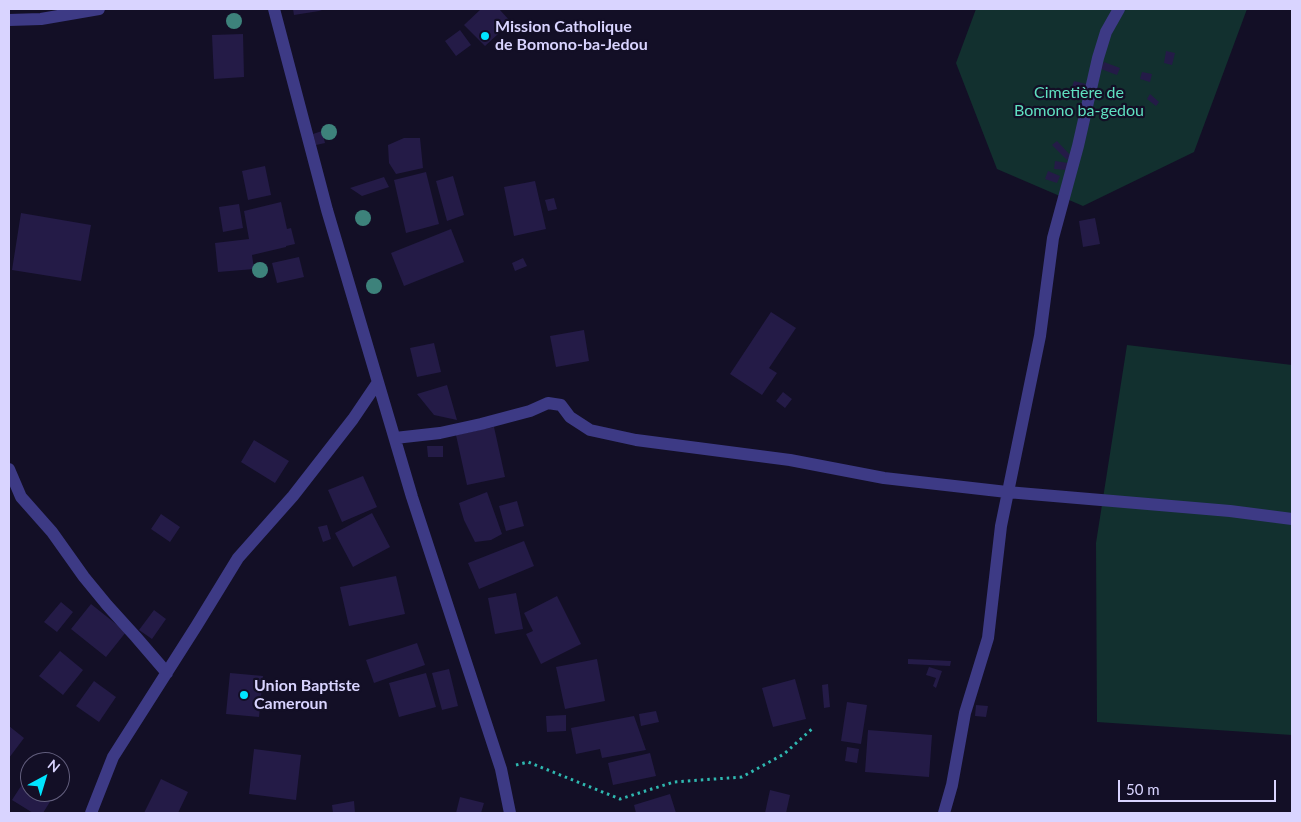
<!DOCTYPE html>
<html>
<head>
<meta charset="utf-8">
<style>
	body { margin:0 }
	#map { position:relative; width:1301px; height:822px; overflow:hidden; background:#130f26; font-family:Lato,sans-serif }
	canvas { display:block }
	.frame { position:absolute; inset:0; border:10px solid #d9d4ff; pointer-events:none }
	.north { position:absolute; left:20px; top:752px; width:50px; height:50px; box-sizing:border-box; background:#130f26; border:1px solid #625e7d; border-radius:50%; rotate:39deg; font-size:14px; font-weight:700; line-height:20px; text-align:center; color:#d9d4ff }
	.north::after { content:''; display:block; margin:auto; width:18px; height:22px; background:#00e5ff; clip-path:polygon(50% 0,100% 100%,50% 72%,0 100%) }
	.scale { position:absolute; left:1118px; top:780px; width:158px; height:22px; box-sizing:border-box; border:2px solid #d9d4ff; border-top:0; padding-left:6px; font-size:15px; line-height:18px; white-space:nowrap; color:#d9d4ff; -webkit-text-stroke:4px #130f26; paint-order:stroke }
</style>
</head>
<body>
<div id="map">
<canvas width="1301" height="822"></canvas>
<div class="frame"></div>
<div class="north">N</div>
<div class="scale">50 m</div>
</div>
<script>
const ctx = document.querySelector('canvas').getContext('2d');
ctx.lineJoin = 'round';
function fill(path, color) {
  ctx.fillStyle = color;
  ctx.fill(path, 'evenodd');
}
function strokePath(path, color, width, dash) {
  ctx.strokeStyle = color;
  ctx.lineWidth = width;
  ctx.lineCap = dash ? 'butt' : 'round';
  ctx.setLineDash(dash || []);
  ctx.stroke(path);
}
function write(font, color, halo, rows, align = 'center') {
  ctx.font = font + ' Lato,sans-serif';
  ctx.lineWidth = 4.5;
  ctx.setLineDash([]);
  ctx.textBaseline = 'middle';
  ctx.strokeStyle = halo;
  ctx.fillStyle = color;
  for (const [text, x, y, turn = 0] of rows) {
    ctx.save();
    ctx.translate(x, y);
    ctx.rotate((+turn || 0) * Math.PI / 180);
    ctx.textAlign = isNaN(turn) ? turn : align;
    if (halo) ctx.strokeText(text, 0, 0);
    ctx.fillText(text, 0, 0);
    ctx.restore();
  }
}
const green = new Path2D(`
	M976 9H1247L1194 152 1083 206 997 169 956 63Z
	M1127 345 1292 365V735L1097 722 1096 543Z`);
const building = new Path2D(`
	M293 9H325L319 11 294 15Z
	M481 9H499L511 22 485 46 464 25Z
	M460 30 471 45 456 56 445 41Z
	M243 34 244 77 214 79 212 35Z
	M1166 51 1175 53 1172 65 1164 63Z
	M1104 62 1120 68 1117 75 1101 69Z
	M1142 72 1152 74 1150 82 1140 79Z
	M1074 81 1086 84 1084 90 1072 87Z
	M1150 94 1159 102 1156 106 1147 99Z
	M322 131 325 143 316 145 313 134Z
	M404 138H420L423 168 396 174 389 163 388 145Z
	M1057 141 1071 156 1067 160 1052 145Z
	M1055 161 1068 163 1067 170 1054 169Z
	M265 166 271 195 248 200 242 171Z
	M1048 171 1060 176 1057 183 1045 179Z
	M426 172 439 224 406 233 394 180Z
	M453 176 464 215 447 221 436 181Z
	M384 177 389 187 362 196 350 188Z
	M535 181 546 229 514 236 504 187Z
	M554 198 557 209 548 211 545 200Z
	M281 202 287 229 291 228 295 244 286 246V247L252 255 254 269 218 272 215 243 249 239 244 211Z
	M239 204 243 228 223 232 219 207Z
	M21 213 91 225 81 281 12 270Z
	M1095 218 1100 244 1083 247 1079 221Z
	M451 229 464 262 404 286 391 253Z
	M299 257 304 277 277 283 272 263Z
	M523 258 527 266 515 271 512 263Z
	M771 312 796 328 769 368 777 373 762 395 730 374Z
	M584 330 589 361 556 367 550 336Z
	M434 343 441 372 417 377 410 348Z
	M447 385 457 420 434 415 417 394Z
	M783 392 792 399 785 408 776 401Z
	M494 427 505 477 467 485 456 435Z
	M254 440 289 461 275 483 241 462Z
	M427 446H443V457H428Z
	M363 476 377 507 342 522 328 490Z
	M487 492 502 534 491 540 475 542 464 520 459 503Z
	M517 501 524 526 506 531 499 506Z
	M372 513 390 547 353 567 335 533Z
	M161 514 180 527 170 542 151 529Z
	M327 525 331 539 323 542 318 527Z
	M524 541 534 566 479 589 468 563Z
	M396 576 405 614 349 626 340 587Z
	M516 593 523 629 495 634 488 598Z
	M557 596 581 644 541 664 526 634 533 631 524 613Z
	M61 602 73 612 57 632 44 622Z
	M91 604 126 632 106 657 71 629Z
	M154 610 166 619 152 639 139 630Z
	M417 643 425 665 374 683 366 660Z
	M60 651 83 670 63 695 39 676Z
	M597 659 605 701 565 709 556 667Z
	M908 659 951 661 950 666 908 664Z
	M929 667 942 671 936 688 933 686 936 678 926 675Z
	M449 669 458 706 442 710 432 673Z
	M230 673 263 676 259 717 226 714Z
	M426 673 436 707 399 717 389 683Z
	M795 679 806 719 773 727 762 688Z
	M94 681 116 697 99 722 76 706Z
	M828 684 830 707 824 708 822 685Z
	M847 702 867 705 861 744 841 741Z
	M976 705 988 706 986 717 975 716Z
	M656 711 659 722 641 726 639 714Z
	M566 715V731L547 732 546 716Z
	M634 716 646 750 602 758 600 749 576 754 571 728Z
	M9 726 24 738 9 758Z
	M868 730 932 735 929 777 865 772Z
	M847 747 859 749 857 763 845 761Z
	M254 749 301 755 296 800 249 794Z
	M650 753 656 776 613 785 608 763Z
	M30 772V792H56L43 813H33L12 800Z
	M161 779 188 792 178 813H144Z
	M770 790 790 795 786 813H765Z
	M670 794 676 813H636L634 805Z
	M460 797 484 803 481 813H456Z
	M354 801 355 813H333L332 805Z`);
const path = new Path2D(`
	M516 765 528 762 620 799 674 782 742 777 784 754 813 728`);
const minor = new Path2D(`
	M274 9 327 210 412 497 501 769 510 813
	M9 20 41 19 99 9
	M395 438 440 433 481 424 530 411 548 403 561 405 570 417 590 430 636 440 790 460 884 478 1007 492 1230 511 1292 519
	M9 469 21 497 52 532 84 577 107 605 136 637 167 673
	M91 813 113 757 197 625 238 558 293 496 353 419 378 382
	M944 813 952 785 965 713 988 638 1001 526 1040 336 1053 238 1078 146 1098 58 1106 32 1119 9`);
const trees = [
	[234,21],
	[329,132],
	[363,218],
	[260,270],
	[374,286]
];
const markers = [
	[485,36,5,"#00e5ff"],
	[244,695,5,"#00e5ff"]
];
const poiNames = [
	["Mission Catholique",495,27],
	["de Bomono-ba-Jedou",495,45],
	["Union Baptiste",254,686],
	["Cameroun",254,704]
];
const parkNames = [
	["Cimetière de",1079,93],
	["Bomono ba-gedou",1079,111]
];
fill(green, '#12302f');
fill(building, '#241b47');
strokePath(path, '#2fb8b0', 3, [2.5, 4]);
strokePath(minor, '#3d3a85', 12);
ctx.fillStyle = '#3d827b';
for (const [x, y] of trees) {
  ctx.beginPath();
  ctx.arc(x, y, 8, 0, 2 * Math.PI);
  ctx.fill();
}
for (const [x, y, r, color] of markers) {
  const dot = new Path2D();
  dot.arc(x, y, r, 0, 2 * Math.PI);
  ctx.fillStyle = color;
  ctx.fill(dot);
  strokePath(dot, '#130f26', 2);
}
write('bold 16px', '#d9d4ff', '#130f26', poiNames, 'left');
write('16px', '#5fe0c0', '#130f26', parkNames);
</script>
</body>
</html>
